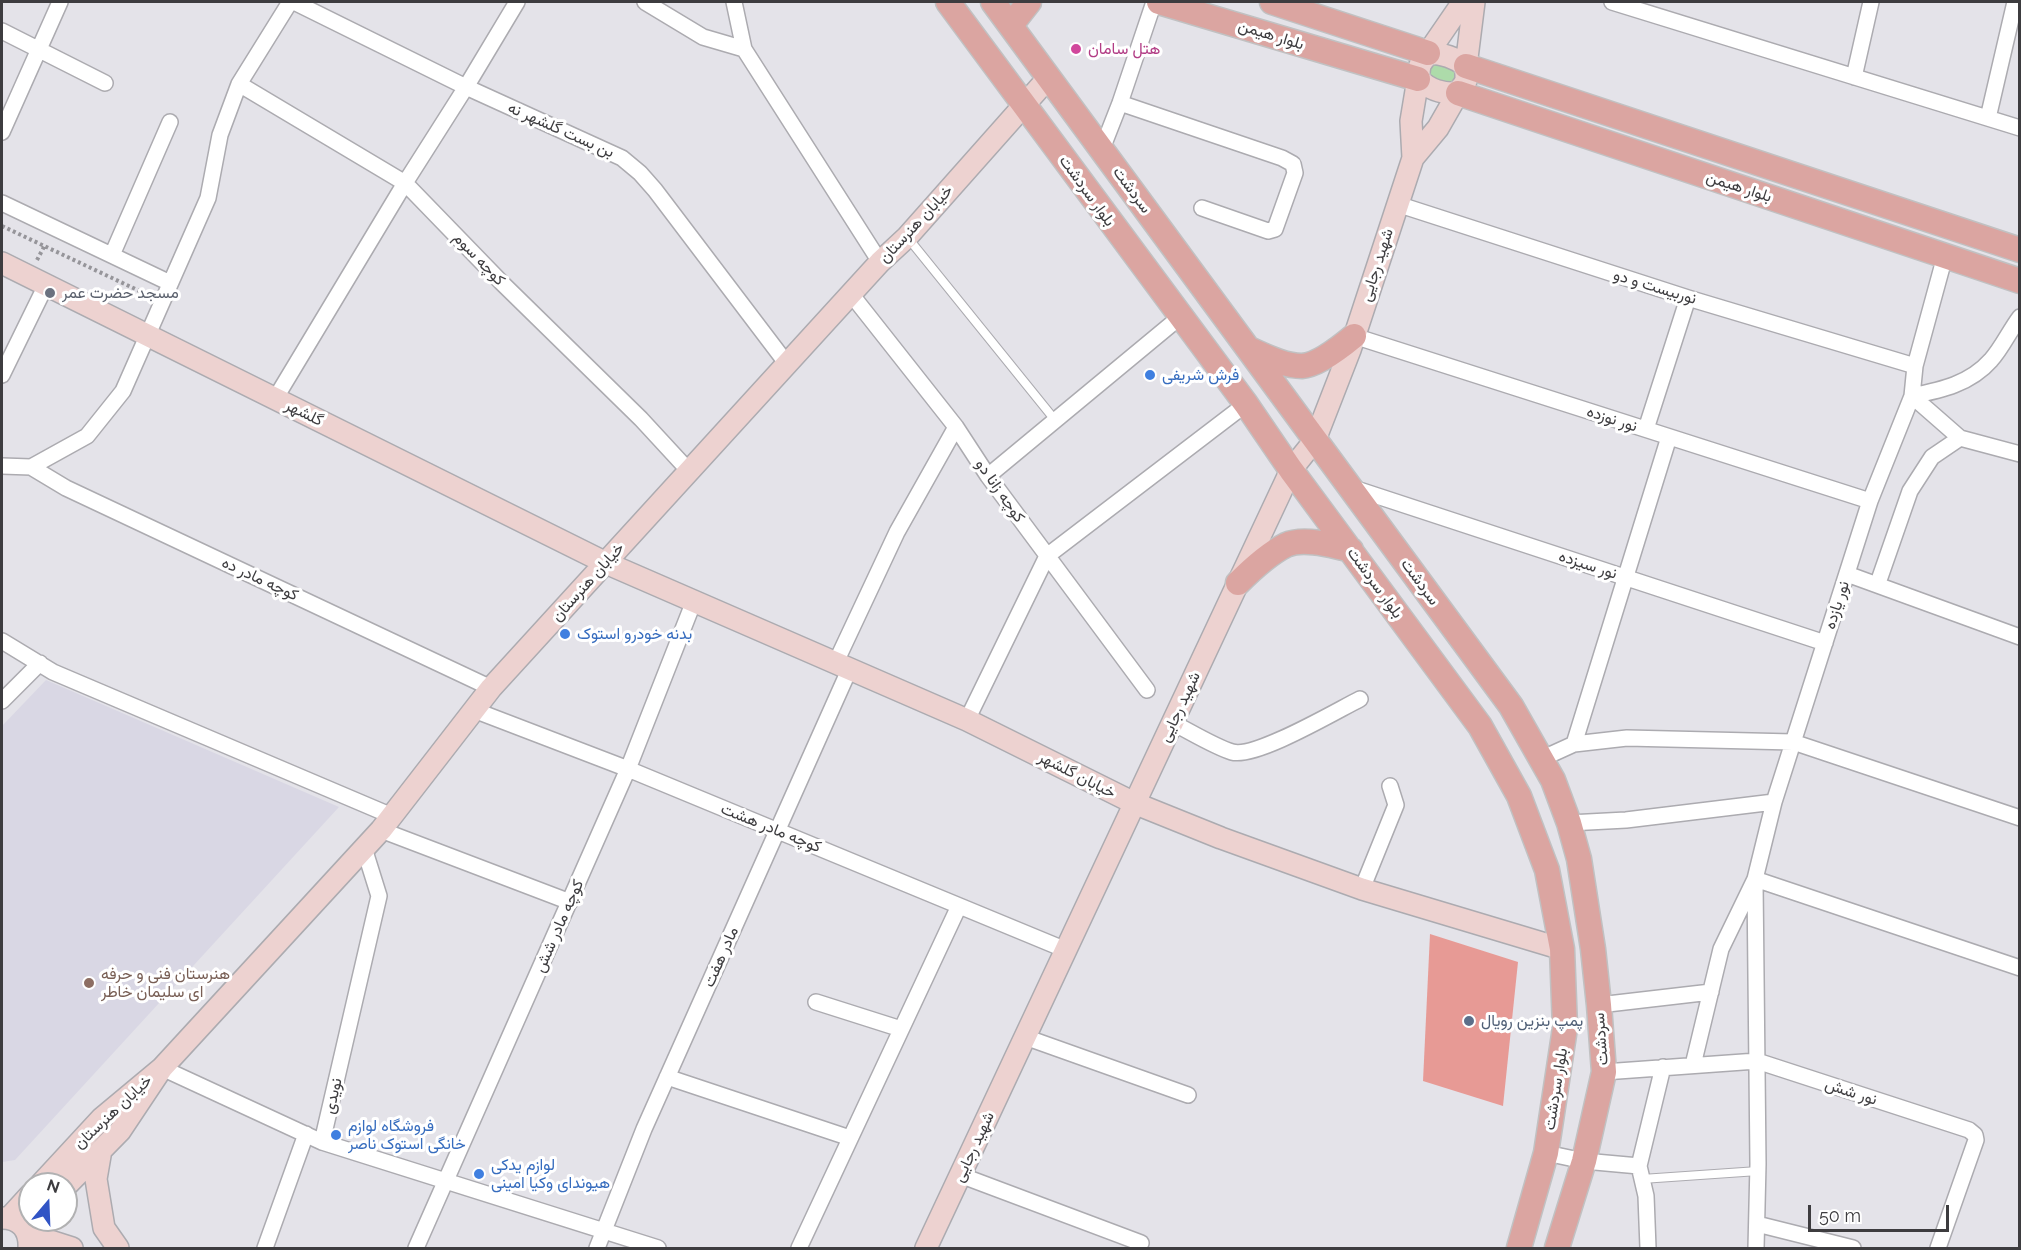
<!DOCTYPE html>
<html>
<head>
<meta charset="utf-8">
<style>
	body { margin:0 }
	#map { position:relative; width:2021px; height:1250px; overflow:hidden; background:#e4e3e9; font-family:Raleway,sans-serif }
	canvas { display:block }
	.frame { position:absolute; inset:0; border:3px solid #3d3c3f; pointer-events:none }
	.north { position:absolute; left:18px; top:1172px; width:60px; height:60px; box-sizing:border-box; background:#fff; border:2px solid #b1b1b2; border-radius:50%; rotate:19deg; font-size:16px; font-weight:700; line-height:24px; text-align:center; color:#3d3c3f }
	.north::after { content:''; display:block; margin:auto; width:21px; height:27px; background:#3154c5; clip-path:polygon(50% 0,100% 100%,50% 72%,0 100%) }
	.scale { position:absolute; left:1808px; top:1205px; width:141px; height:27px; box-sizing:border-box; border:3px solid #3d3c3f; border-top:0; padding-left:8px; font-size:18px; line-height:21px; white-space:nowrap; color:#3d3c3f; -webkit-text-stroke:4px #fff; paint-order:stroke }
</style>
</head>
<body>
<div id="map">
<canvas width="2021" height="1250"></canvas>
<div class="frame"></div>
<div class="north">N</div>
<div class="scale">50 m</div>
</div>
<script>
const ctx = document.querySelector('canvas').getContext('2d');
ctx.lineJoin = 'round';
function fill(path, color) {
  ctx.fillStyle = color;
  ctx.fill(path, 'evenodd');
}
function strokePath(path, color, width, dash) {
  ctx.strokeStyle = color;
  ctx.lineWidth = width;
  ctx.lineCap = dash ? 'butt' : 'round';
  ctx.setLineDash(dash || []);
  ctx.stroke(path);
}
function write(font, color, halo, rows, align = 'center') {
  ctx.font = font + ' Raleway,Vazirmatn,sans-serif';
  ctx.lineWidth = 6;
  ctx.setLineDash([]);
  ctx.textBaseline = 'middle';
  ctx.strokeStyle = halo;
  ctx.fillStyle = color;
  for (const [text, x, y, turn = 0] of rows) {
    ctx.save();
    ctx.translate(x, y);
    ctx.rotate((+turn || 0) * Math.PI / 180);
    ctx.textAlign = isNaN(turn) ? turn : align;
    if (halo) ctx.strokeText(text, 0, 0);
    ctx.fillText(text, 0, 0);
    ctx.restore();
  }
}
const built = new Path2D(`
	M46 680 339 807 15 1160 2 1162V726Z`);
const green = new Path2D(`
	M1432 62 1449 64 1459 75 1454 87 1429 81 1427 67Z`);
const building = new Path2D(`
	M1430 934 1518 962 1503 1106 1423 1081Z`);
const path = new Path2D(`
	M2 226 148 295
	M37 260 45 245`);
const lane = new Path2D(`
	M908 238 1055 420
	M1642 1179 1758 1171`);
const street = new Path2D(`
	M294 2 466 87 622 158 640 173 655 190 787 364
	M645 2 703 37 744 49
	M734 2 744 49 880 262
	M1612 2 2020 128
	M2 31 105 83
	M1854 77 1871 2
	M239 84 405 183 501 282 641 419 689 471
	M1120 103 1282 158 1293 164 1295 173 1275 229 1268 231 1202 208
	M1988 118 2015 2
	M2 132 60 2
	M1102 149 1120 103 1154 2
	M2 203 170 283
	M1397 204 1688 298 1915 366
	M112 255 170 122
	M1945 256 1915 366 1912 396C1941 390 1970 384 1991 360 2002 348 2010 330 2020 317
	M851 294 956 427 988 476 1147 690
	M1354 336 1870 501
	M2 375 46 285
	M275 399 405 183 466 87 517 2
	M1646 429 1688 298
	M2 466 31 467 87 436 123 391 208 198 220 135 239 84 290 2
	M31 467 66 488 491 688
	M988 476 1180 317
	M1350 487 1825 643
	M1847 574 2020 637
	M1878 583 1910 491 1932 457 1960 438 2020 454
	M2 641 53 672 392 816
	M836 662 897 532 956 427
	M2 701 40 663
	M474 710 628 769 1066 950
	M967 720 1047 556 1246 404
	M1173 723C1189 731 1215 747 1232 752 1255 759 1336 711 1360 699
	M1574 744 1627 738 1793 742 2020 818
	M1541 759 1574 744 1669 437
	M1569 823 1626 820 1774 802
	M381 830 570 902
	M364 848 379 896 322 1142 658 1248
	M1755 879 2020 968
	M1755 882 1758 1164 1756 1248
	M1362 889 1396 805 1390 786
	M816 1002 901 1029
	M1599 1005 1711 992
	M1025 1037 1188 1095
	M1693 1065 1721 949 1755 879 1774 802 1870 501 1912 396 1960 438
	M162 1068 322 1142
	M1604 1072 1757 1061 1969 1130 1975 1135 1976 1140 1938 1248
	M667 1077 850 1138
	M1546 1153 1584 1161 1639 1166 1646 1196 1648 1248
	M1639 1166 1663 1067
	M960 1175 1141 1243
	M1757 1224 1853 1248
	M265 1248 306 1134
	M416 1248 628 769 694 601
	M597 1248 644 1129 850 668
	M799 1248 959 906`);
const secondary = new Path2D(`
	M1428 53C1444 54 1454 57 1466 66V81L1458 93C1442 94 1430 90 1418 79L1420 65Z
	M1428 53 1463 2
	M1466 66 1474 2
	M1413 158 1411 121 1418 79
	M2 263 606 563 967 720 1134 803 1221 838 1362 889 1562 949
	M162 1068 381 830 491 688 880 262 907 237 1049 77
	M101 1150 96 1179 104 1228 118 1248
	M41 1184 102 1118 162 1068 120 1131 66 1186
	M2 1218C21 1218 30 1231 29 1248
	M9 1218 30 1195
	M28 1234 72 1248
	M926 1248 1291 470 1315 440 1350 350 1413 158 1438 128 1458 93`);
const primary = new Path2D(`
	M948 2 1246 404 1291 470 1480 726 1519 796 1547 870 1562 949 1565 1028 1546 1153 1519 1248
	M993 2 1511 706 1553 780 1569 823 1579 859 1593 949 1599 1005 1604 1072 1584 1161 1557 1248
	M1159 2 1418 79
	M1272 2 1428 53
	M1011 25 1029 2
	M1466 66 2020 250
	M1458 93 2020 281
	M1249 349C1265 356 1284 366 1302 366 1318 365 1342 346 1354 336
	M1238 583C1252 569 1268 554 1286 545 1303 537 1333 545 1351 550`);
const markers = [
	[1076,49,6,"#d1479c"],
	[50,293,6,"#6b7280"],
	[1150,375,6,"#3f7fe0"],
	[565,634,6,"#3f7fe0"],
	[89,983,6,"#8d6e63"],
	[1469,1021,6,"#5c6f8a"],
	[336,1135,6,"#3f7fe0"],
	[479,1174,6,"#3f7fe0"]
];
const streetNames = [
	["بلوار هیمن",1271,35,17],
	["بن بست گلشهر نه",561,130,24],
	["بلوار هیمن",1739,187,18],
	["سردشت",1132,190,54],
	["بلوار سردشت",1087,191,54],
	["خیابان هنرستان",916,224,-47],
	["کوچه سوم",479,259,46],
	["شهید رجایی",1377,265,-72],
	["نوربیست و دو",1655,287,17],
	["گلشهر",304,413,26],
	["نور نوزده",1612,419,18],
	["کوچه زانا دو",1000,491,55],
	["نور سیزده",1588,565,18],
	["کوچه مادر ده",260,579,25],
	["خیابان هنرستان",588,582,-48],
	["سردشت",1420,582,54],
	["بلوار سردشت",1375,583,54],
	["نور یازده",1837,605,-72],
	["شهید رجایی",1180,707,-65],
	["خیابان گلشهر",1077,775,27],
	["کوچه مادر هشت",771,828,22],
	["کوچه مادر شش",559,926,-66],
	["مادر هفت",721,957,-66],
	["سردشت",1601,1039,-94],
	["بلوار سردشت",1556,1089,-81],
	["نور شش",1851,1092,18],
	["نویدی",333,1096,-77],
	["خیابان هنرستان",113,1112,-43],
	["شهید رجایی",974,1147,-65]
];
const hotelNames = [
	["هتل سامان",1088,49]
];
const worshipNames = [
	["مسجد حضرت عمر",62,293]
];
const shopNames = [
	["فرش شریفی",1162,375],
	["بدنه خودرو استوک",577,634],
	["فروشگاه لوازم",348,1126],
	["خانگى استوک ناصر",348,1144],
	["لوازم یدکى",491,1165],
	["هیونداى وکیا امینى",491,1183]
];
const educationNames = [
	["هنرستان فنی و حرفه",101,974],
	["ای سلیمان خاطر",101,992]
];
const serviceNames = [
	["پمپ بنزین رویال",1481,1021]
];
fill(built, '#d9d7e4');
fill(green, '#addbaa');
fill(building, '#e79a95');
strokePath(lane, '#acabb0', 10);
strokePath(street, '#acabb0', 18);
strokePath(secondary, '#acabb0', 24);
strokePath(primary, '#c1c1c2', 27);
strokePath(path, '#96959a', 4, [3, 3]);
strokePath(lane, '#fff', 8);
strokePath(street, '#fff', 15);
strokePath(secondary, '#edd2d0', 21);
strokePath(primary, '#dba5a1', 24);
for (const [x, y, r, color] of markers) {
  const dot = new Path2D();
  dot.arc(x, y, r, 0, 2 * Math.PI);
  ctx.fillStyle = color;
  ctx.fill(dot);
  strokePath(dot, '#fff', 2);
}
write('16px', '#3d3c3f', '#fff', streetNames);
write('16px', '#b23c85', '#fff', hotelNames, 'left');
write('16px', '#5b616d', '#fff', worshipNames, 'left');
write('16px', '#366cbe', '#fff', shopNames, 'left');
write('16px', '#785e54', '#fff', educationNames, 'left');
write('16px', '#4e5e75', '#fff', serviceNames, 'left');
</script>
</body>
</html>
